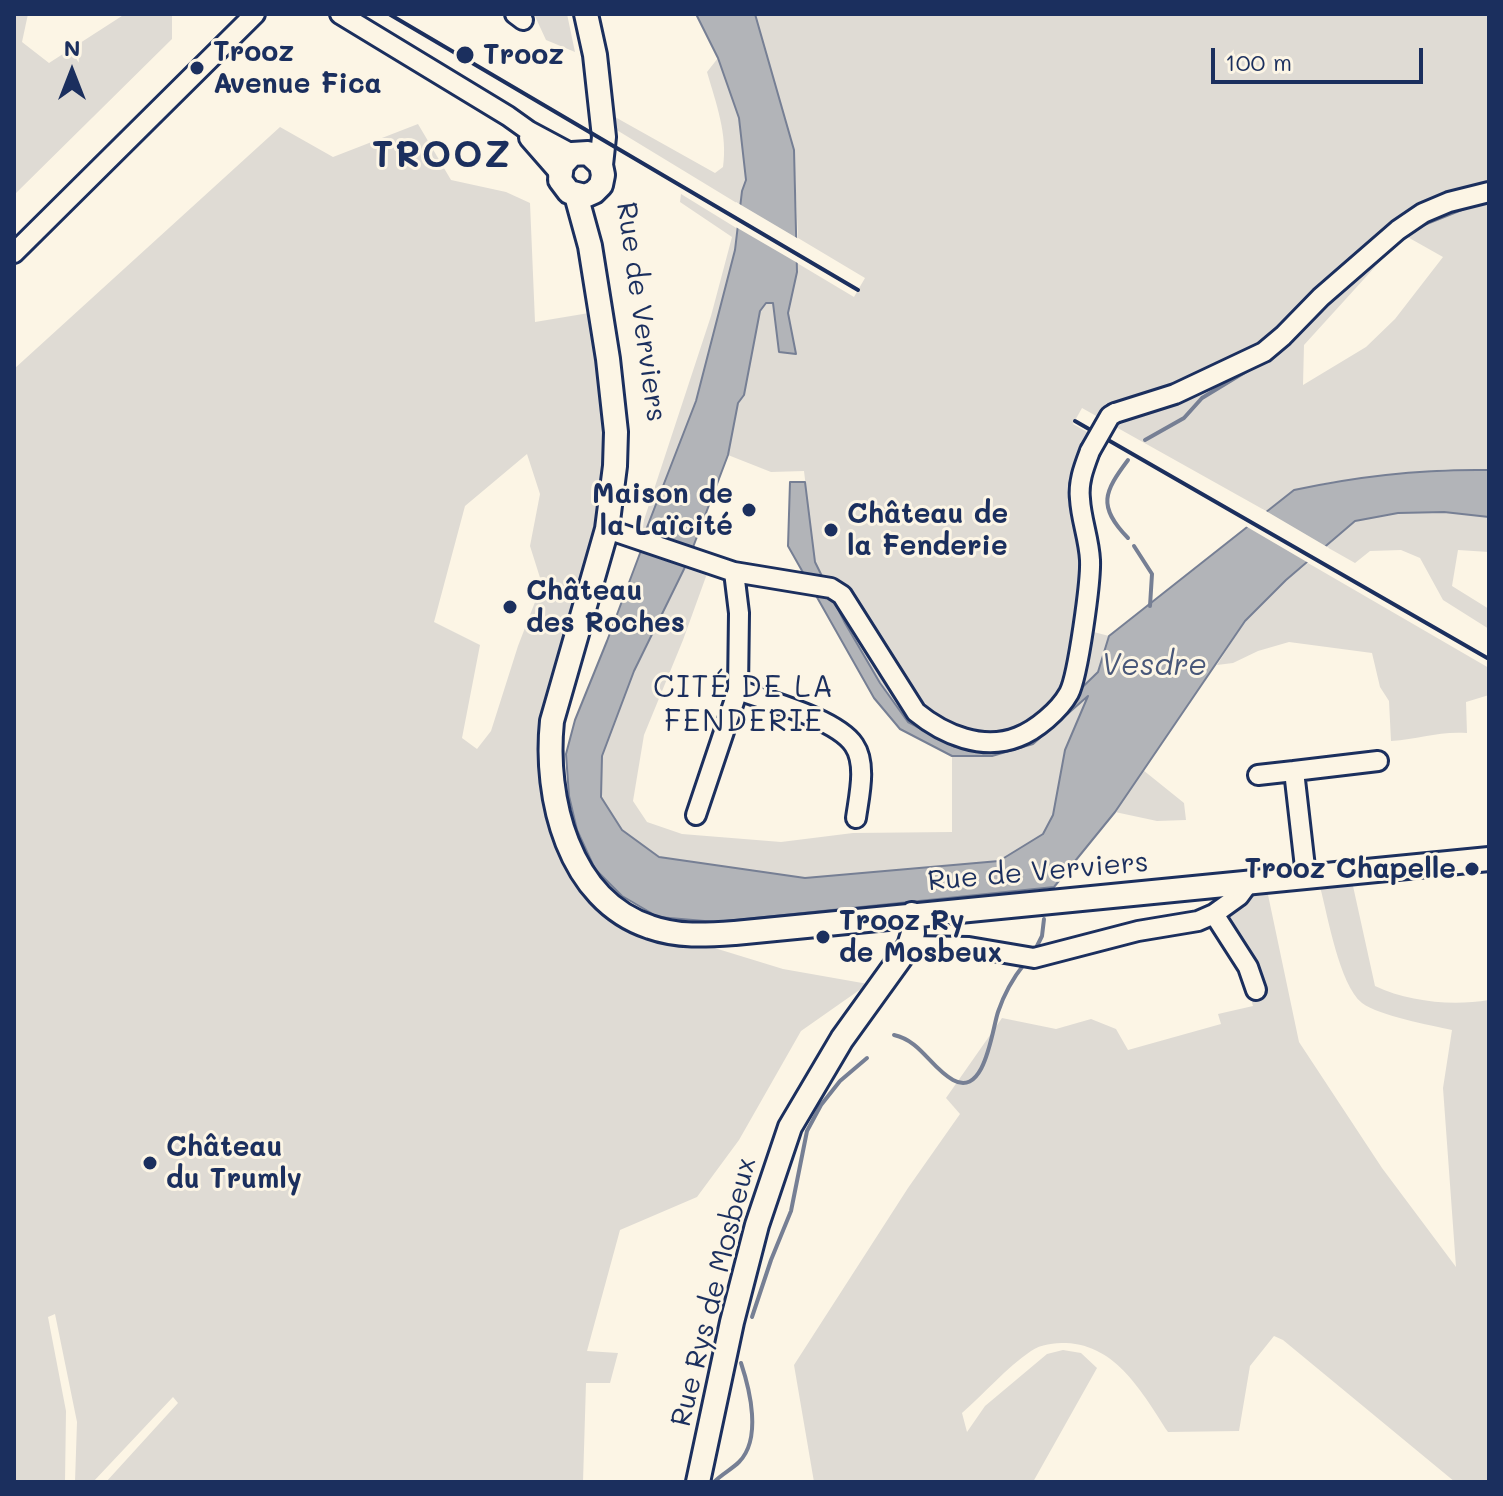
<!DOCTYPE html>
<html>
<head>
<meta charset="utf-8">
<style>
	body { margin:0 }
	#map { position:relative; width:1503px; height:1496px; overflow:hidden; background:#fcf5e5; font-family:Mali,sans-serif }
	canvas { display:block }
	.frame { position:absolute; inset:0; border:16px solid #1b2f5e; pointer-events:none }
	.north { position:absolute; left:32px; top:32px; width:80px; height:80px; -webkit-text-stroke:6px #fcf5e5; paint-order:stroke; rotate:0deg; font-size:22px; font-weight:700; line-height:32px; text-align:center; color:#1b2f5e }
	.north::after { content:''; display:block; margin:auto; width:28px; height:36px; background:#1b2f5e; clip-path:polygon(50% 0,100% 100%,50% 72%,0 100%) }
	.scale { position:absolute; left:1211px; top:48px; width:212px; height:36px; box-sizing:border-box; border:4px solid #1b2f5e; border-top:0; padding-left:10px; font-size:24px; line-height:28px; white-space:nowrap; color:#1b2f5e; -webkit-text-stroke:6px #fcf5e5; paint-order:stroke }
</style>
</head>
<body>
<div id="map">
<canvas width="1503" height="1496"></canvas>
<div class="frame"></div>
<div class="north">N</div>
<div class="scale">100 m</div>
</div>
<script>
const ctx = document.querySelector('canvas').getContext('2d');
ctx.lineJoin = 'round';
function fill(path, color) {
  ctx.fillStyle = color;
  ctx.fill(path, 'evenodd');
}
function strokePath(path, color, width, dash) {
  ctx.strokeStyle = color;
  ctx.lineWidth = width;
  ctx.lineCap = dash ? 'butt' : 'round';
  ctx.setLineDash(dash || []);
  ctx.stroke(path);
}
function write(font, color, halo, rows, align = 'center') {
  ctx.font = font + ' Mali,sans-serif';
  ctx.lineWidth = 6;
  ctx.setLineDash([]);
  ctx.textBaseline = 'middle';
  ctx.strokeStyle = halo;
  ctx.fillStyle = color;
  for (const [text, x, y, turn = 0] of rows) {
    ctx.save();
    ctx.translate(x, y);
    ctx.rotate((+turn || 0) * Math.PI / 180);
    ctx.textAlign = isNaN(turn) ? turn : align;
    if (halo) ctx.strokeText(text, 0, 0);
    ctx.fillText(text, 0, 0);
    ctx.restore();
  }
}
const green = new Path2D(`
	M14 14H28L22 42 49 63 125 14H172V39L14 195Z
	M534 14H567L575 52 546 40Z
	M755 14H1489V470L1446 469 1331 482 1294 490 1266 511 1082 408 1073 424 1103 441 1084 478 1086 630 1109 636 1098 672 1030 738 992 750 955 747 908 722 880 683 845 623 815 562 804 471 771 472 728 455 738 403 744 395 760 311 766 303 773 302 779 352 796 353 788 313 797 263 854 297 865 278 798 238 794 150ZM1404 235 1443 257 1395 319 1366 347 1303 385 1304 345Z
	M718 58 739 118 746 180 740 205 615 129V117L715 173 723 167C728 135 716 103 707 72Z
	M418 124 451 180 506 192 530 203 535 322 595 312 608 431 603 521 542 731V798L573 873 610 922 648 937 708 946 783 969 868 984 801 1031 739 1140 697 1197 620 1230 587 1351 618 1353 610 1383H586L583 1482H106L178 1403 173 1397 93 1482H75L77 1422 55 1314 48 1317 66 1411 65 1482H14V369L280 127 333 157ZM527 454 540 494 530 546 542 584 518 646 491 731 477 749 462 738 480 645 434 622 465 506Z
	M681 194 738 229 735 250 696 401 646 530 641 529 711 316 732 237 680 202Z
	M1444 512 1489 517V552L1458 550 1452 586 1489 609V629L1443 600 1420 558 1401 550 1370 551 1355 563 1325 546 1354 521 1398 513Z
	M687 563 708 571 683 640 644 735 633 801 647 822 682 834 781 842 853 833 952 832V756C1028 757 1034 742 1089 695L1065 750 1053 815 1043 834 999 861 805 878 659 857 622 830 601 797 602 756 634 671Z
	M1308 563 1489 668V695L1466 702 1467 733C1439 731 1419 739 1391 741L1389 701 1380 687 1372 653 1289 642 1258 651 1233 663 1217 665 1245 621 1286 580Z
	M1143 770 1184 803 1186 820 1157 821 1115 812Z
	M1353 886 1375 986C1409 1002 1452 1006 1489 1000V1482H1455L1283 1340 1274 1336 1250 1366 1239 1431 1168 1432C1143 1394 1117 1345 1066 1343 1054 1343 1041 1344 1031 1351 1006 1368 985 1393 962 1413L967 1432 985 1406 1047 1354 1063 1350 1081 1353 1097 1368 1033 1482H814L794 1365 908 1188 960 1114 946 1098 1002 1018 1056 1029 1091 1019 1116 1029 1128 1050 1221 1024 1218 1014 1253 1006 1228 919 1225 895 1267 890 1299 1042 1382 1168 1456 1267 1443 1088 1452 1030C1430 1025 1380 1016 1362 1003 1339 984 1328 916 1320 887Z`);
const water = new Path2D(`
	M696 14H755L794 150 797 272 788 313 796 354 779 352 773 303H766L760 311 744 395 738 403 728 455 687 563 634 671 602 756 601 797 622 830 659 857 805 878 999 861 1043 834 1053 815 1065 750 1088 696 1033 744 992 756H952L900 729 874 698 788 546 790 482H805L815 562 845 623 880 683 908 722 955 747 992 750 1030 738 1098 672 1109 636 1294 490C1358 476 1424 469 1489 470V517L1444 512 1398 513 1355 521 1286 580 1245 621 1115 812 1054 887 716 922 658 917 622 896 595 869 577 830 569 796 566 754 575 720 607 641 642 548 646 530 696 401 735 250 742 191 746 180 739 118 718 58Z`);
const pier = new Path2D(`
	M736 202 802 241 801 265 734 226Z
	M1262 509 1266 511 1329 548 1312 565 1242 524Z`);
const stream = new Path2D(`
	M1417 227 1472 205
	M1145 440 1184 418 1202 398 1253 367
	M1128 460C1104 492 1097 506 1128 538
	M1134 546 1152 574 1150 606
	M1035 950 1042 936 1044 919
	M894 1035C921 1041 930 1067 953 1080 985 1098 992 1030 998 1012 1004 994 1013 978 1025 963
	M752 1317 771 1260 791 1211 807 1131 821 1105 840 1081 867 1058
	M714 1482C722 1474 732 1469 739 1462 762 1439 750 1390 741 1363`);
const minor = new Path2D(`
	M340 14 508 116 529 131 572 154
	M515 14 523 20
	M529 138 557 170 560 180
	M14 253 255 14
	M1115 413 1175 394 1264 352 1283 336 1321 297 1398 230 1423 213 1449 202 1489 192
	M607 529 734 572 831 588 842 595 916 712C944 735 983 751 1018 737 1036 730 1059 711 1069 693 1078 676 1091 581 1090 560 1089 539 1081 519 1080 499 1078 482 1084 467 1090 451
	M738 690C768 701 837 719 854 745 867 764 859 796 856 818
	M1258 775 1294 771
	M696 815 738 690 739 613 734 572
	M1306 876 1294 771 1378 761
	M1214 914 1248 967 1256 990
	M909 946 969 947 1034 958 1138 931 1198 921 1214 914 1239 896 1250 881`);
const major = new Path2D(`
	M586 14 595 55 604 137 601 165 603 175 601 185 594 192 585 196 569 192 560 180 562 165 572 154 588 153 601 165
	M576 195 590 246 608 359 616 432 615 466 607 529 552 721C544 797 568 900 650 927 678 937 706 935 735 933L1489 859
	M698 1482 732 1322 757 1225 790 1127 842 1039 909 946 913 933 912 914`);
const rail = new Path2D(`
	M389 14 858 290
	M1075 421 1489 659`);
const minorBridge = new Path2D(`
	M1090 451 1110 416 1115 413`);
const markers = [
	[465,55,10,"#1b2f5e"],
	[197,68,8,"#1b2f5e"],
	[749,510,8,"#1b2f5e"],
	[831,530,8,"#1b2f5e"],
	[510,607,8,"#1b2f5e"],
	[1472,869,8,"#1b2f5e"],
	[823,937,8,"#1b2f5e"],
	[150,1163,8,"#1b2f5e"]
];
const poiNames = [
	["Trooz",213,52],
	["Avenue Fica",213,84],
	["Trooz",483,55],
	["Maison de",733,494,"right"],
	["la Laïcité",733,526,"right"],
	["Château de",847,514],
	["la Fenderie",847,546],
	["Château",526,591],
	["des Roches",526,623],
	["Trooz Chapelle",1456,869,"right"],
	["Trooz Ry",839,921],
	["de Mosbeux",839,953],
	["Château",166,1147],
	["du Trumly",166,1179]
];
const streetNames = [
	["Rue de Verviers",641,312,82],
	["Rue de Verviers",1038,872,-5],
	["Rue Rys de Mosbeux",714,1292,-76]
];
const waterNames = [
	["Vesdre",1154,666]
];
const neighbourhoodNames = [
	["CITÉ DE LA",744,688],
	["FENDERIE",744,722]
];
const districtNames = [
	["TROOZ",442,156]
];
fill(green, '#dfdbd4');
fill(water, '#b2b4b8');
strokePath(water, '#767f94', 2);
fill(pier, '#fcf5e5');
strokePath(stream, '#767f94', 4);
strokePath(minor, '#1b2f5e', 24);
strokePath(major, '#1b2f5e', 28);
strokePath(minor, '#fcf5e5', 18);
strokePath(major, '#fcf5e5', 22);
strokePath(rail, '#1b2f5e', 4);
strokePath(minorBridge, '#1b2f5e', 24, []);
strokePath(minorBridge, '#fcf5e5', 18);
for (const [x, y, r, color] of markers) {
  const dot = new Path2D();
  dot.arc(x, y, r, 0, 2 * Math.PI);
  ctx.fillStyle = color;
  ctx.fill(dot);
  strokePath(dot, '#fcf5e5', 3);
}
write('bold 28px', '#1b2f5e', '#fcf5e5', poiNames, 'left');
write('28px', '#1b2f5e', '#fcf5e5', streetNames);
write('italic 30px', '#485779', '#fcf5e5', waterNames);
ctx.letterSpacing = '2px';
write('30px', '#1b2f5e', '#fcf5e5', neighbourhoodNames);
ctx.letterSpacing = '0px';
ctx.letterSpacing = '2px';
write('bold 36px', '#1b2f5e', '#fcf5e5', districtNames);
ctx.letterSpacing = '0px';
</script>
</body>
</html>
